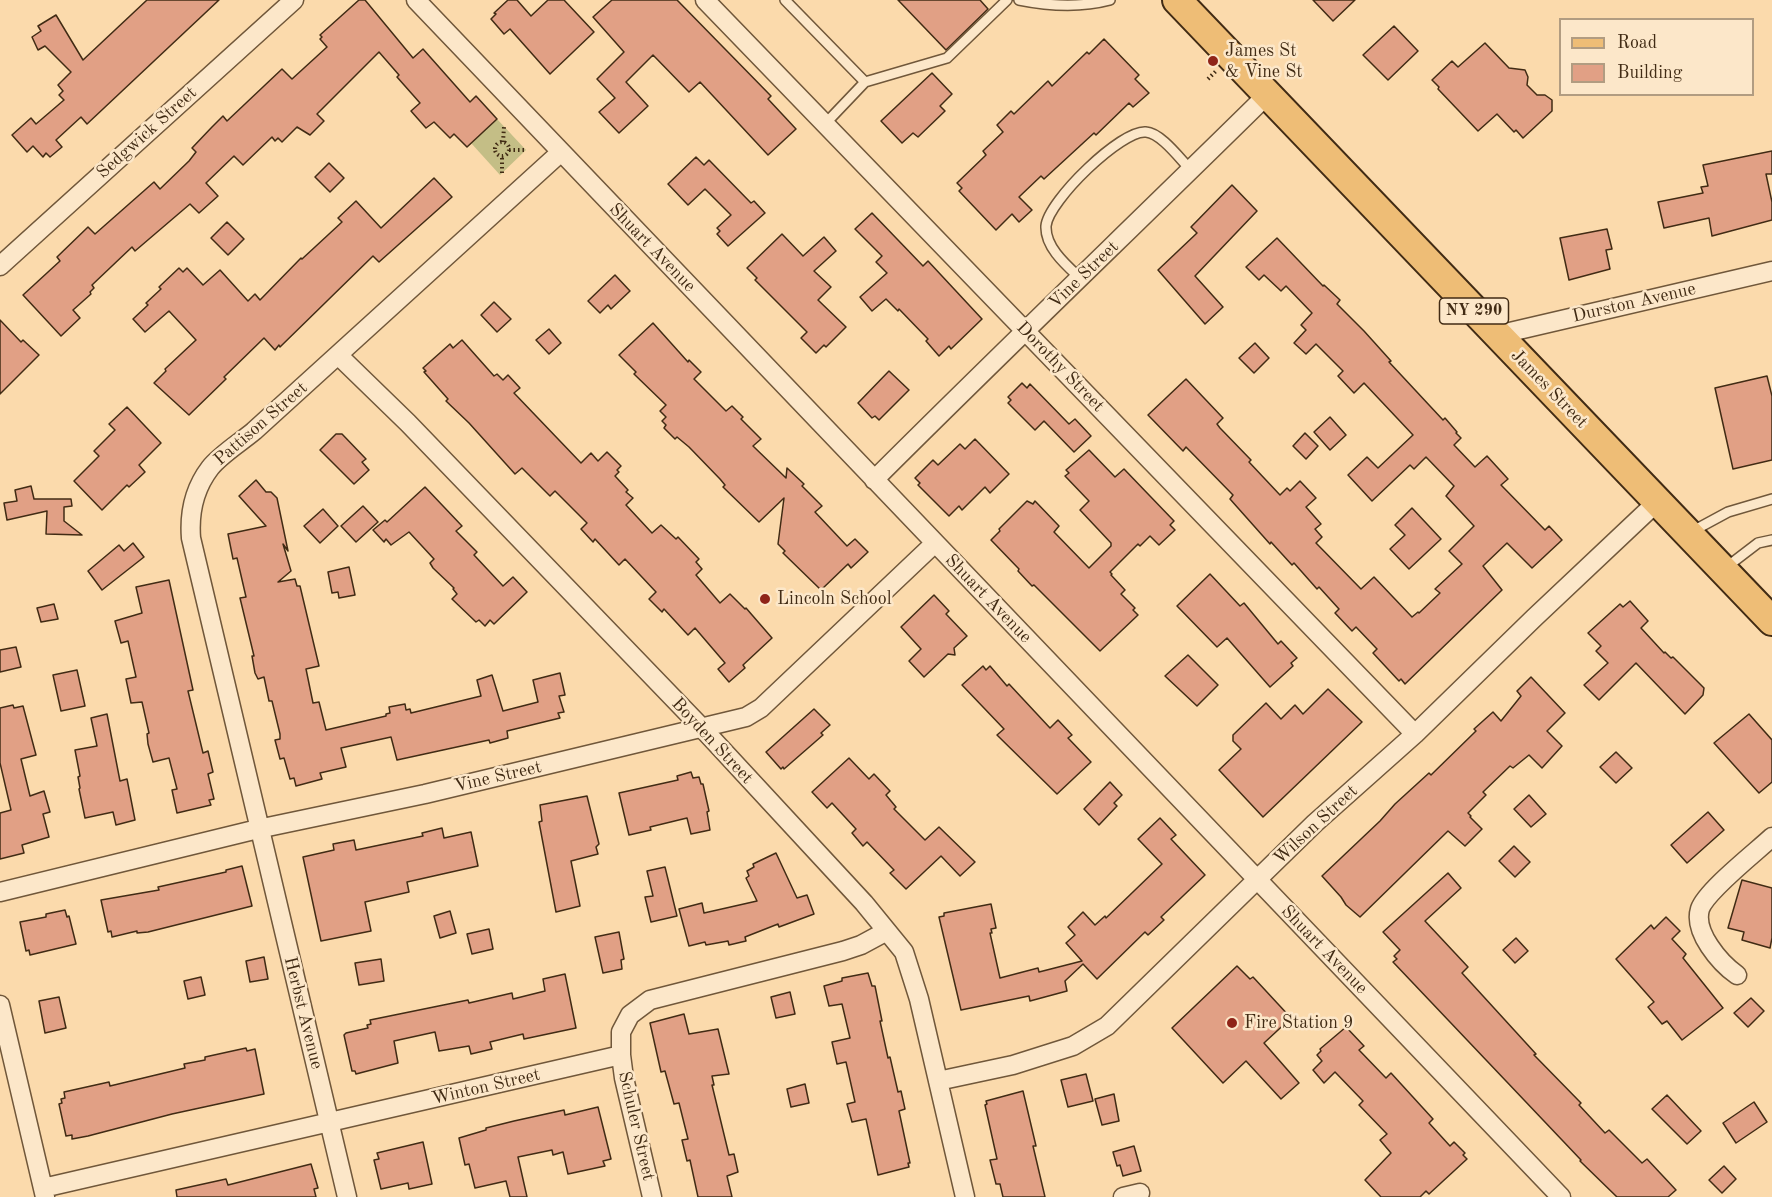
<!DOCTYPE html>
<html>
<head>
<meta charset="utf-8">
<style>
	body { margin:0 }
	#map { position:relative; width:1772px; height:1197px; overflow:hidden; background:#fbdaac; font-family:"Old Standard TT",serif }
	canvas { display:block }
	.legend { position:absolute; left:1559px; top:18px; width:195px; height:78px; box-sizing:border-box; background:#fce7c9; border:2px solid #b19c81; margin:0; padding:8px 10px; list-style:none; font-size:18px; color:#412b14 }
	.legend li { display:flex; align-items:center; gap:12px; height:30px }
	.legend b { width:30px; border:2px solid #b19c81 }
</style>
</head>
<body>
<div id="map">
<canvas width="1772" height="1197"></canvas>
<ul class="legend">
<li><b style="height:8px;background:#eebd76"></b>Road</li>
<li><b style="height:16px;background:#e1a085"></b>Building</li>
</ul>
</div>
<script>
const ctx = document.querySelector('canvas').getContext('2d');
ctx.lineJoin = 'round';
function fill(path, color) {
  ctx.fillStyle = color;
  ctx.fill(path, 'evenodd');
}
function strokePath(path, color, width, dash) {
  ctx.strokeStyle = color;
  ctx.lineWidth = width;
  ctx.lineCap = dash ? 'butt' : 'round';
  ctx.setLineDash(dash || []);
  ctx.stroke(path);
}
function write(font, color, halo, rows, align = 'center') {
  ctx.font = font + ' "Old Standard TT",serif';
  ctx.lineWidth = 5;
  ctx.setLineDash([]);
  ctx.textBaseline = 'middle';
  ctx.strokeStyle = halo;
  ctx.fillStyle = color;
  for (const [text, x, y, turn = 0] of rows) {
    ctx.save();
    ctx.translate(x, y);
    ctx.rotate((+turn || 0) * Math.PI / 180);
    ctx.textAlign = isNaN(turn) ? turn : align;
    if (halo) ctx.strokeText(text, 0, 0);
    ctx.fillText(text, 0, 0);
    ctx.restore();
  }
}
const green = new Path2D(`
	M497 119 526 150 500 175 471 143Z`);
const building = new Path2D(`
	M147 0H219L87 124 81 117 56 140 62 147 50 157 46 153 43 157 33 146 27 152 12 135 31 118 36 124 64 100 59 95 63 91 58 85 71 72 45 46 38 50 32 37 41 31 38 26 56 15 83 60Z
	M359 0H365L413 58 423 49 470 102 476 96 497 119 467 147 454 134 450 138 434 122 426 128 411 111 420 103 397 77 399 75 379 52 317 114 324 121 310 135 297 127 282 142 278 138 275 141 272 137 243 165 234 156 206 183 218 196 199 213 190 204 135 251 132 247 92 285 94 288 90 292 91 294 73 310 80 318 61 336 23 295 60 261 57 257 88 227 95 234 154 182 160 189 189 161 196 152 192 148 212 127 223 116 227 121 282 69 292 79 327 47 320 39 322 37 320 35Z
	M508 0H517L531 16 548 0H564L594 32 550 74 510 29 504 34 491 19 496 14 494 13Z
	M612 0H677L771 96 768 99 796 129 768 155 700 82 689 92 653 55 626 82 648 106 619 133 599 112 615 98 597 79 624 52 593 17Z
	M898 0H980L988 9 946 50Z
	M1313 0H1355L1333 21Z
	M1394 26 1418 51 1388 80 1363 55Z
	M1104 39 1139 75 1135 79 1149 93 1133 107 1129 103 1096 135 1094 133 1044 179 1041 176 1019 197 1032 210 1019 222 1012 214 996 230 959 191 962 188 957 183 986 155 983 151 1003 132 997 125 1011 111 1014 114 1048 81 1052 86 1087 52 1089 54Z
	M1485 43 1509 68 1525 70 1528 77 1527 85 1537 95H1545L1552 100V111L1523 138 1516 130 1514 132 1497 114 1478 131 1438 89 1439 87 1432 80 1452 61 1458 67Z
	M932 73 952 94 940 106 945 111 918 137 913 133 902 143 881 121Z
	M1772 151V174H1766L1772 202V220L1712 236 1709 218 1664 228 1658 202 1703 193 1701 187 1708 186 1703 165Z
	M696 157 704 165 709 160 751 203 754 201 765 213 728 246 717 234 720 231 717 228 731 215 705 189 688 205 668 184Z
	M329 163 344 178 330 192 315 177Z
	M434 178 452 197 379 262 373 256 280 347 279 345 275 350 264 338 224 377 226 379 189 415 154 383 166 371 165 369 196 340 169 311 145 332 133 319 148 305 146 303 161 289 159 287 179 268 183 272 187 268 203 285 220 270 248 301 255 294 260 300 301 258 302 259 342 222 338 218 356 201 381 228Z
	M1232 185 1257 211 1195 276 1223 307 1205 324 1158 270 1197 233 1191 227Z
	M872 213 923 266 928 261 982 319 951 349 949 346 939 356 926 341 928 339 899 309 898 311 886 299 872 311 860 297 887 273 876 262 882 256 855 229Z
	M227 222 244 239 228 255 211 238Z
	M1607 229 1612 249 1606 250 1610 269 1569 280 1560 238Z
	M782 234 803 256 824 237 836 251 814 271 831 287 818 300 846 327 826 347 824 345 816 353 801 338 807 332 755 280 757 278 747 268Z
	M1277 238 1323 286 1324 285 1340 300 1337 304 1364 331 1391 361 1389 362 1443 420 1445 418 1457 432 1456 433 1461 438 1454 445 1475 467 1487 456 1508 479 1501 485 1545 530 1549 526 1562 540 1532 568 1507 543 1483 566 1502 590 1405 684 1401 679 1399 681 1373 653 1377 649 1356 627 1352 631 1335 613 1339 609 1319 587 1317 589 1294 563 1292 565 1271 542 1270 544 1230 499 1233 495 1186 447 1183 451 1148 415 1186 379 1223 418 1217 424 1220 428 1251 460 1249 462 1280 495 1287 488 1290 491 1300 481 1316 498 1306 507 1321 524 1315 529 1322 537 1316 543 1361 589 1374 577 1412 617 1418 612 1419 613 1440 593 1435 589 1462 564 1449 551 1474 526 1446 496 1454 486 1426 457 1414 469 1410 465 1372 501 1348 475 1367 457 1378 468 1413 435 1364 383 1354 393 1338 376 1343 371 1316 344 1306 354 1294 343 1306 330 1301 325 1312 313 1286 286 1281 291 1264 275 1259 280 1246 267Z
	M615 275 630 291 611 309 608 305 600 313 588 301Z
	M494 302 511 319 497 332 481 315Z
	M0 320 21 342 23 340 39 355 0 394Z
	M653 323 688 362 689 360 701 372 694 379 726 411 732 406 743 417 741 419 761 439 753 446 786 478 787 468 804 484 802 486 822 506 815 512 847 546 855 539 868 552 851 568 848 564 821 590 783 553 785 551 778 544 784 498 759 522 723 487 725 485 720 479 689 447 677 437 675 439 664 428 666 425 662 421 666 417 660 411 666 405 634 374 636 372 619 355Z
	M549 329 561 343 549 354 536 340Z
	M462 340 494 376 497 374 503 380 508 375 520 388 514 393 581 463 591 453 598 461 607 452 621 466 617 470 619 472 615 476 628 490 626 492 633 498 626 505 652 533 661 525 676 539 678 537 699 559 696 562 702 569 696 575 720 603 730 594 745 609 746 608 772 638 743 665 745 668 729 682 718 669 725 663 695 628 688 635 664 609 662 612 649 599 656 592 625 559 619 565 595 539 593 542 581 529 587 523 555 491 550 496 522 468 515 474 469 423 446 401 448 399 424 372 426 371 423 368 450 344 453 348Z
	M1255 343 1269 358 1254 373 1239 358Z
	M889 371 909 390 879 420 875 416 872 418 858 403Z
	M1767 376 1772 396V460L1733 469 1715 388Z
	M1022 383 1027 388 1030 384 1069 424 1075 419 1091 436 1074 452 1044 421 1035 430 1008 403 1011 400 1008 397Z
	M127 407 161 443 139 465 145 472 129 487 127 485 102 510 74 481 99 456 94 451 115 430 109 424Z
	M1330 417 1346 435 1330 450 1314 432Z
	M1305 433 1318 446 1306 459 1293 446Z
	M336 434H342L366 459 362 462 369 470 354 484 320 450Z
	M975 439 1009 474 990 493 985 487 962 510 959 506 949 516 918 485 920 483 915 478 933 460 938 465 960 444 965 449Z
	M1089 450 1115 477 1124 469 1174 521 1170 525 1175 530 1159 545 1150 536 1140 546 1138 544 1110 572 1112 574 1111 575 1125 590 1121 594 1135 608 1133 610 1138 615 1100 651 1034 585 1032 586 1018 571 1019 569 991 540 1000 531 999 529 1027 501 1033 504 1035 501 1059 526 1054 532 1089 568 1111 546V543L1080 510 1089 501 1065 476 1069 473 1066 470Z
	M256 480 266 492H271L277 498 288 551 283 544 291 571 278 582 295 579 297 586H300L319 666 306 669 313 703 319 702 326 730 386 716V714L390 713 389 707 405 704 406 710 410 709 411 713 481 696 477 680 492 675 503 711 538 702 533 680 560 673 565 695 559 696 564 712 558 713 560 718 507 731 508 738 490 743 489 740 397 760 391 737 341 748 346 767 320 773 322 779 296 786 294 778 290 779 284 758 280 759 275 740 280 739V734L272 701H269L264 677 258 679 255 673 252 656H254L240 598 246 597 237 558 233 559 228 534 266 526 239 496Z
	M31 486 34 499H71L72 506 64 507V521L82 535 46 534 47 511 7 520 4 503 17 501 15 490Z
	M425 487 462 526 456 531 477 552 474 555 503 586 513 577 527 592 494 624 490 620 485 626 479 620 476 622 452 599 457 594 453 589 454 588 433 568 430 563 434 559 409 532 391 545 386 539 384 542 373 530 385 520 387 522Z
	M363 506 378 522 356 542 341 526Z
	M1412 508 1441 539 1409 569 1390 549 1405 535 1395 525Z
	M323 509 338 526 320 543 304 526Z
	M133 543 144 557 102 590 88 571 119 545 124 551Z
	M349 567 355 595 339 598 338 592 332 593 328 572Z
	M1210 574 1240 606 1244 603 1278 644 1281 641 1297 658 1291 663 1293 666 1270 687 1227 638 1217 647 1177 606Z
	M169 580 193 690 188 691 203 753 208 751 213 772 208 774 214 799 209 800 211 805 177 813 172 790 177 789 169 758 153 762 148 744 147 734 149 733 142 702 131 703 126 679 136 677 128 641 121 643 115 621 142 613 136 587Z
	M934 595 949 611 946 614 967 636 954 648 955 655 948 654 924 677 909 661 921 649 901 627Z
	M1630 601 1648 621 1641 628 1664 653 1665 652 1671 658 1673 657 1704 688 1703 695 1685 714 1636 663 1599 700 1584 685 1608 663 1596 651 1601 646 1588 633 1620 604 1623 607Z
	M54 604 58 619 41 622 37 608Z
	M16 647 21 667 0 672V650Z
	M1188 655 1218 685 1197 706 1165 676Z
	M983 666 986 670 990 666 1007 686 1009 684 1050 728 1058 720 1072 735 1068 738 1091 762 1057 794 997 735 1004 729 962 685Z
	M77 670 85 706 61 711 53 675Z
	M1531 677 1565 713 1547 731 1562 746 1542 768 1529 755 1513 768 1510 766 1483 792 1486 795 1468 813 1471 816 1470 817 1482 829 1465 846 1448 831 1360 917 1346 905 1341 897 1322 876 1380 821 1395 804 1429 773 1431 775 1476 731 1474 729 1493 712 1501 721 1521 696 1517 691Z
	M1328 689 1362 722 1263 817 1219 770 1241 749 1233 741V735L1266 703 1281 719 1295 705 1303 714Z
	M13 705 14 708 23 706 36 755 21 759 30 796 44 791 50 812 43 814 49 837 22 845 24 853 0 859V813L11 810 0 763V708Z
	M814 709 830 725 821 733 823 735 784 769 783 767 781 769 766 752Z
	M107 714 120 781 127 779 135 820 116 825 113 812 85 818 79 789 80 788 78 777 80 776 75 750 97 746 91 718Z
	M1749 714 1772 740V782L1759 793 1714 743Z
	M1616 752 1632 768 1616 783 1600 767Z
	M849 758 869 779 874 774 890 791 886 795 896 807 894 809 925 840 939 827 975 862 960 876 941 856 906 889 890 873 894 870 867 842 863 846 852 833 856 829 832 803 827 808 812 792Z
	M691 772 693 778 699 777 701 784H703L709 811 707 812 710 830 691 834 687 818 650 827 651 830 629 835 619 793 678 780 677 776Z
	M1110 782 1122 795 1114 803 1117 806 1099 825 1084 809Z
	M1529 795 1546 814 1531 827 1514 809Z
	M587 796 599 844 596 847 598 854 571 861 580 906 556 912 539 822 542 821 540 805Z
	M1708 812 1724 830 1687 863 1671 845Z
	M1160 818 1176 835 1171 839 1205 875 1161 917 1164 920 1148 935 1145 932 1097 979 1083 964 1065 981 1067 991 1030 1001 1029 996 961 1010 939 917 944 916V913L991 904 996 928 991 929 992 933H990L1000 978 1038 968 1039 972 1082 961 1066 943 1075 935 1068 927 1083 912 1095 925 1105 916 1106 918 1162 864 1138 839Z
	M442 828 444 838 471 832 478 866 407 882 409 892 365 902 371 931 321 941 303 857 334 850 333 844 354 840 356 850 423 836 422 833Z
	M1514 846 1530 862 1515 877 1499 861Z
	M776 853 797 898 807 895 814 914 779 927 778 924 745 937 746 941 729 945 728 941 706 945 705 942 689 946 679 909 702 903 704 913 757 901 746 878 749 876 747 871 754 867 753 864Z
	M242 866 252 906 148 932 137 933V931L112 937 111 931 108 932 101 900 159 890 158 887 226 872V870Z
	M665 867 677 916 651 922 645 897 653 896 647 871Z
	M1448 873 1461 888 1425 921 1468 967 1462 973 1536 1054 1534 1055 1581 1103 1579 1105 1605 1133 1609 1130 1642 1163 1647 1159 1676 1190 1668 1197H1617L1580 1161 1581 1160 1393 962 1397 959 1394 956 1400 950 1383 932Z
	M1742 880 1772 888V938L1770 948 1742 940 1744 932 1728 928Z
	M65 910 67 917 69 916 76 944 30 955 29 950 26 951 20 922 46 917V914Z
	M450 911 456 933 440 938 434 916Z
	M1666 917 1680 931 1672 939 1686 954 1683 958 1723 1008 1682 1040 1667 1021 1662 1024 1648 1007 1654 1002 1616 959 1651 925 1654 929Z
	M489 929 493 949 472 954 467 934Z
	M619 932 624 959 621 960 622 969 603 973 595 937Z
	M1516 938 1528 951 1515 963 1503 950Z
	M264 957 268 979 250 982 246 961Z
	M381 959 384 981 359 985 355 963Z
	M1237 966 1250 979 1253 977 1291 1018 1264 1043 1299 1083 1281 1099 1246 1061 1223 1083 1172 1028Z
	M868 973 872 986H875L882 1021H880L888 1058 890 1057 898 1092 901 1091 905 1109 899 1111 910 1163H908L909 1167 878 1175 866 1119 852 1122 847 1104 855 1102 846 1062 837 1064 832 1042 850 1038 842 1004 829 1006 824 986 842 981V978Z
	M565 974 576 1028 524 1039 523 1034 490 1042 492 1049 471 1054 469 1046 439 1051 435 1032 394 1041 398 1063 356 1074 355 1071H352L344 1035 346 1033 368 1028 367 1025 371 1024 370 1020 468 1000 469 1003 512 993 513 999 545 991 543 979Z
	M201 977 205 995 188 999 184 981Z
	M790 992 795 1014 776 1018 771 997Z
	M59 997 66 1028 45 1033 39 1001Z
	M1751 998 1764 1011 1748 1027 1734 1013Z
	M684 1014 689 1034 718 1029 729 1074 712 1076 714 1085H712L729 1155 734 1154 738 1172 727 1176 732 1197H698L690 1160 687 1161 682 1140 688 1139 679 1103 674 1104 665 1071 661 1072 650 1023Z
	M1346 1027 1364 1046 1359 1050 1386 1078 1391 1073 1433 1119 1429 1123 1450 1146 1454 1142 1465 1153 1463 1155 1467 1159 1429 1194 1426 1191 1420 1197H1381L1365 1180 1391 1153 1380 1140 1387 1134 1359 1105 1363 1101 1335 1072 1324 1083 1313 1070 1322 1061 1317 1055 1321 1051 1320 1049Z
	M246 1048 247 1051 255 1049 264 1094 172 1114 88 1136 72 1139V1135L66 1136 59 1104 62 1103 61 1099 65 1098 64 1092 109 1082 110 1086 185 1068 184 1064 205 1060V1057Z
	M1086 1074 1093 1101 1068 1107 1061 1080Z
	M805 1084 809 1103 791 1107 787 1089Z
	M1023 1091 1036 1146H1033L1045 1197H1003L1000 1184H996L990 1160 997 1159 985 1105 987 1104 986 1101Z
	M1114 1094 1119 1121 1102 1125 1095 1099Z
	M1667 1095 1701 1131 1687 1144 1652 1109Z
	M1754 1102 1767 1122 1736 1143 1723 1123Z
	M598 1107 611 1159 603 1161 605 1166 568 1174 563 1152 553 1155 552 1150 518 1157 527 1197H510L506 1181 475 1188 469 1164 465 1165 459 1138 486 1130V1128L514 1121 564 1110 565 1115Z
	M423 1142 432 1184 409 1189 408 1183 381 1189 374 1160 379 1159 377 1153Z
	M1134 1146 1141 1171 1123 1176 1120 1165 1117 1166 1113 1152Z
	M311 1164 318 1188 314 1189 316 1197H177L176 1190 226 1179 228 1185Z
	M1724 1166 1736 1179 1722 1193 1709 1180Z`);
const path = new Path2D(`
	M1208 79 1216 71
	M495 149a7 7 0 1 1 14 0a7 7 0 1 1-14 0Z
	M503 142 504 127
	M509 150H526
	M502 173V157`);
const lane = new Path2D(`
	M785 0 865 82
	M1019 0C1049 6 1080 8 1110 0
	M825 124 865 82 947 58 1007 0
	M1080 278C1066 265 1045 247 1046 226 1048 201 1122 129 1146 132 1161 133 1180 159 1191 170
	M1691 532 1728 512 1772 499
	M1724 569 1758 543 1772 540`);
const street = new Path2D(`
	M416 0 1561 1197
	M705 0 1415 734
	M0 266 294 0
	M1497 335 1772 271
	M338 355 408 423 702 728 864 903 904 952 919 999 965 1197
	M874 480C1004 350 1137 223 1268 94
	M0 892 258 829 425 794 746 717 761 708 935 543
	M1737 975C1720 963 1693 932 1700 909 1706 891 1756 852 1772 837
	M0 1005 45 1197
	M938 1081 1013 1065 1073 1046 1107 1026 1315 823 1415 734 1534 618 1657 502
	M43 1188 621 1055
	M347 1197 191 538C189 512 194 489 210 468 220 455 241 442 254 431L561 152
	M652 1197 624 1078 621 1055V1032L630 1015 650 1000 843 951 861 945 887 931
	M1123 1197 1140 1193`);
const primary = new Path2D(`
	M1177 0 1772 621`);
const markers = [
	[1213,61,6,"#8f2418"],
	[765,599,6,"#8f2418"],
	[1232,1023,6,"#8f2418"]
];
const shields = [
	[1474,311,69]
];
const shieldNames = [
	["NY 290",1474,311]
];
const poiNames = [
	["James St",1225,51],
	["& Vine St",1225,72],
	["Lincoln School",777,599],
	["Fire Station 9",1244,1023]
];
const streetNames = [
	["Sedgwick Street",147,133,-42],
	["Shuart Avenue",652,248,46],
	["Vine Street",1084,275,-44],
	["Durston Avenue",1634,303,-13],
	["Dorothy Street",1060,367,46],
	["James Street",1549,389,46],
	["Pattison Street",261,424,-41],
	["Shuart Avenue",988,599,46],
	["Boyden Street",712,741,47],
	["Vine Street",498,777,-13],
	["Wilson Street",1316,825,-43],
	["Shuart Avenue",1324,950,46],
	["Herbst Avenue",303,1013,76],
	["Winton Street",486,1087,-13],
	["Schuler Street",636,1126,77]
];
fill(green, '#c4be86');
fill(building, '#e1a085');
strokePath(building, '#412b14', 1.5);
strokePath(lane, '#70573a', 12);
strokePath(street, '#70573a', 21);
strokePath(primary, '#412b14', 32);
strokePath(path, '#412b14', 4, [1.5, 3]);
strokePath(lane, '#fce7c9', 9);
strokePath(street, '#fce7c9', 18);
strokePath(primary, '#eebd76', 28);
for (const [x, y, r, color] of markers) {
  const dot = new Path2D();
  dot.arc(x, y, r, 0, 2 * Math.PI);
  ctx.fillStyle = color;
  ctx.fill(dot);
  strokePath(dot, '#fce7c9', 2);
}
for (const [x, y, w] of shields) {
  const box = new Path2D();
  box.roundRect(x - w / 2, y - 13, w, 26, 4.5);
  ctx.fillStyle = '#fce7c9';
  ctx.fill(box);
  strokePath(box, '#412b14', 1.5);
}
write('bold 16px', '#412b14', null, shieldNames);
write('18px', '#412b14', '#fce7c9', poiNames, 'left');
write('18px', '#412b14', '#fce7c9', streetNames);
</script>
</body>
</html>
